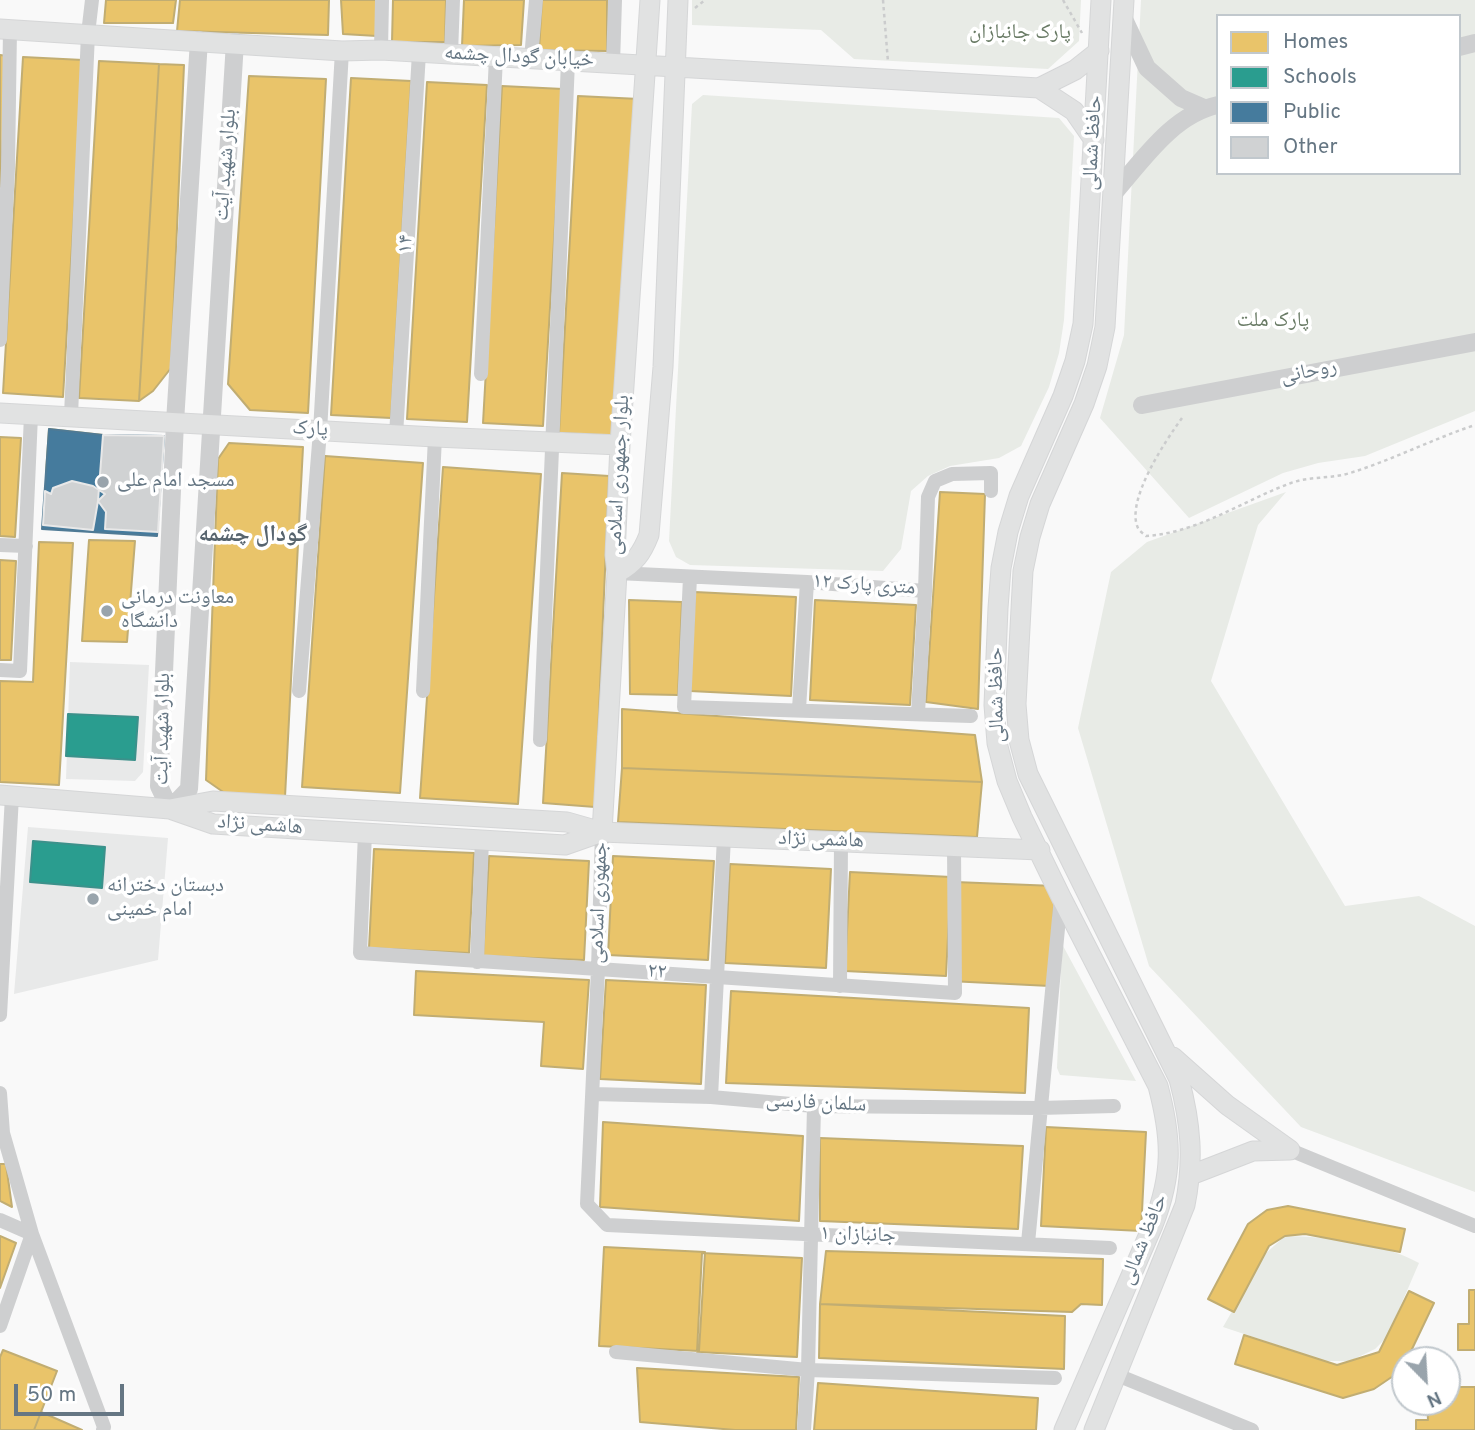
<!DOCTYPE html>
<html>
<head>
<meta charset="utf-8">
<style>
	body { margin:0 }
	#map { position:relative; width:1475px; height:1430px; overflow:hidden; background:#f9f9f9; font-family:Overpass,sans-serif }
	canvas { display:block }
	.legend { position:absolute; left:1216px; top:14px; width:245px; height:161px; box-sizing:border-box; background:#fff; border:2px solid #c1c8cd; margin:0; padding:9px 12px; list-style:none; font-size:21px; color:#657683 }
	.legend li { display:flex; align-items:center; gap:14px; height:35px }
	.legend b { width:35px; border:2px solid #c1c8cd }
	.north { position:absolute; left:1391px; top:1346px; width:70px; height:70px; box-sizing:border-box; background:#fff; border:2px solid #c1c8cd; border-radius:50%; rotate:156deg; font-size:19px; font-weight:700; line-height:28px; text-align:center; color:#657683 }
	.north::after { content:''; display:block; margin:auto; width:24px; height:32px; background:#99a4ac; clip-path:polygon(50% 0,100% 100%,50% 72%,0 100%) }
	.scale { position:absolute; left:14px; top:1384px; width:110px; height:32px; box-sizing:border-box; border:4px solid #657683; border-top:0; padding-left:9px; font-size:21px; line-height:24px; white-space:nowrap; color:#657683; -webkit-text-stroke:5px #fff; paint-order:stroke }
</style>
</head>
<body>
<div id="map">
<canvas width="1475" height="1430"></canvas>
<ul class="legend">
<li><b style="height:19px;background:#e9c46a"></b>Homes</li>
<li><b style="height:19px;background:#2a9d8f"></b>Schools</li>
<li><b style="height:19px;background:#457b9d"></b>Public</li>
<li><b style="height:19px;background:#d0d2d3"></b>Other</li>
</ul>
<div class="north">N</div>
<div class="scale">50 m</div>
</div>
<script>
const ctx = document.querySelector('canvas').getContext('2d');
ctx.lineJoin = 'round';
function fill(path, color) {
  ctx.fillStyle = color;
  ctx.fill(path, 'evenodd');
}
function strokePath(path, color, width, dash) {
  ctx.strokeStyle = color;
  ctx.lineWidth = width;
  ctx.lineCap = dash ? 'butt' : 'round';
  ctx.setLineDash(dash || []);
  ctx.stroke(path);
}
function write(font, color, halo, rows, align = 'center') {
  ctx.font = font + ' Overpass,"Noto Naskh Arabic",sans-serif';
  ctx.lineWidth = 7;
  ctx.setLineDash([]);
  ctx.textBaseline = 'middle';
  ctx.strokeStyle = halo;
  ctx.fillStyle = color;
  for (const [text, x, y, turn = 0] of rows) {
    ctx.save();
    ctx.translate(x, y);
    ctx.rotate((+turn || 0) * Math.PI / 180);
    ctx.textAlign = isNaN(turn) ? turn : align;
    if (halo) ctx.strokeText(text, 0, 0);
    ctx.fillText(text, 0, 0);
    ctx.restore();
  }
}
const built = new Path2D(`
	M70 662 149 665 143 772 135 781 66 779Z
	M28 827 168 838 158 960 14 994Z`);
const green = new Path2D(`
	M692 0H1081L1079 41 1048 69 854 59 821 30 692 25Z
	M1141 0H1475V411L1365 456 1318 463 1283 473 1189 518 1100 418 1124 335ZM1218 16H1459V173H1218Z
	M703 95 1059 118 1074 136 1064 320 1059 353 1049 387 1021 446 999 458 950 466 928 476 911 491 901 549 883 571 690 565 676 557 669 541 692 104Z
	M1286 492 1258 525 1211 681 1345 906 1419 896 1475 926V1192L1301 1127 1149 966 1078 728 1111 572 1147 542Z
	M1062 944 1136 1081 1060 1075 1057 1068Z
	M1285 1236C1330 1237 1380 1242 1419 1263L1387 1337 1375 1349 1350 1361H1325L1223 1327 1265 1254Z`);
const homes = new Path2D(`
	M106 0H176L173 23H104Z
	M180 0H329L328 35 177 31Z
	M341 0H378L377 36 343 34Z
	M393 0H446L445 42H392Z
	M464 0H524L521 45 462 46Z
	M542 0H607V51L539 50Z
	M0 55 8 56 0 187Z
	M23 57 83 60 63 397 3 393Z
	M99 61 159 64 139 401 79 398Z
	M159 64 184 65 171 368 153 391 139 401Z
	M249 76 326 79 308 413 250 410 228 384Z
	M351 78 411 81 391 418 331 415Z
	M427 82 487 85 467 422 407 419Z
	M502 86 563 89 543 426 483 423Z
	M578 96 639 99 619 436 559 433Z
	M49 429 103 435 97 478 46 473Z
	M0 437 21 438 15 537 0 536Z
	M229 443 303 447 285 797 226 794 206 780 218 459Z
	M325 456 423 463 400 793 302 787Z
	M443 467 541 474 518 804 420 798Z
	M562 473 609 476 595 807 543 803Z
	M940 492 985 494 978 709 926 702Z
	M89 540 135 541 127 642 82 641Z
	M39 542 73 543 59 785 0 782V681L33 682Z
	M0 560 16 561 11 660H0Z
	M695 592 796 597 791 696 690 691Z
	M629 600 682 602 678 695 630 694Z
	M815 600 916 605 910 705 810 700Z
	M622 709 975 735 982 782 622 768Z
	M622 768 982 782 977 837 618 822Z
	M374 849 474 853 469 953 369 948Z
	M489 856 589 861 584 960 483 956Z
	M613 856 714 861 708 960 608 955Z
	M730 864 831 869 826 968 725 963Z
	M850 872 951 877 946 976 845 971Z
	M955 882 1055 886 1050 986 949 981Z
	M416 971 589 980 583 1069 541 1066 544 1022 414 1015Z
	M606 980 706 985 701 1084 600 1079Z
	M731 991 1029 1008 1025 1093 726 1083Z
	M603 1122 803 1136 799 1221 600 1207Z
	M1046 1127 1146 1132 1141 1231 1041 1226Z
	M820 1138 1023 1146 1018 1229 820 1221Z
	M0 1164H6L12 1207 0 1201Z
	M1288 1206 1405 1229 1400 1252 1305 1234 1285 1236 1269 1246 1234 1312 1208 1299 1248 1224 1267 1210Z
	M0 1236 16 1243 0 1288Z
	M604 1247 705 1252 699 1351 599 1346Z
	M826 1251 1103 1259 1102 1305 1081 1304 1072 1312 820 1304Z
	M702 1253 802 1258 797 1357 697 1352Z
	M1469 1290H1475V1350H1458V1324H1469Z
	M1409 1291 1434 1303 1402 1370 1374 1389 1343 1398 1235 1364 1244 1335 1337 1365 1379 1352Z
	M820 1304 1065 1316 1064 1369 819 1358Z
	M3 1350 57 1371 34 1430H0V1357Z
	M637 1368 799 1377 796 1430H735L640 1422Z
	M818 1383 1038 1398 1036 1430H814Z
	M1447 1387H1475V1430H1416V1420H1428L1427 1402H1447Z
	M41 1412 82 1430H34Z`);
const schools = new Path2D(`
	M68 714 138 717 135 760 66 756Z
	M33 841 105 847 102 888 30 882Z`);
const public = new Path2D(`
	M49 429 103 435 164 436 157 536 42 529Z`);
const building = new Path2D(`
	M103 435 164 436 158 532 105 529 106 512 98 501Z
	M72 481 93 486 105 494 98 501 93 530 43 525 45 491 51 494 53 488Z`);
const path = new Path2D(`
	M883 0 888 62
	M1063 0 1082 33
	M695 8 705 0
	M1182 418C1166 440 1125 501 1138 528 1140 532 1144 534 1146 536 1198 533 1244 500 1291 483 1310 476 1331 479 1350 473 1392 460 1433 439 1475 425`);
const minor = new Path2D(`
	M381 50 382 0
	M451 54 453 0
	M531 59 536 0
	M613 64 615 0
	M0 340 8 168 10 29
	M481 374 496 57
	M71 415 88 34 92 0
	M396 435 419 53
	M0 545 26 546
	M617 573 807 582 925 591 928 497 935 481 952 474 991 473V491
	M690 577 684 707 971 716
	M0 670 20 671 31 415
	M299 691 320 431 342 51
	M423 691 435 437
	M799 709 807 582
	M918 713 925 591
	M540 740 568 61
	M602 832 598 969 587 1204 607 1225 1110 1248
	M365 833 360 953 955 993 954 846
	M477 962 482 840
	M840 986 841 842
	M0 1015 12 796
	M0 1093 3 1133 32 1234 104 1427 103 1430
	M593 1094 711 1097 814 1106 1039 1108 1114 1106
	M711 1097 724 837
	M1290 1150 1475 1226
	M0 1220 32 1234 0 1326
	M1028 1243 1061 897
	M616 1352 808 1370 1055 1378
	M1117 1375 1252 1430
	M804 1430 808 1370 814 1106`);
const tertiary = new Path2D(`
	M1123 17 1147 68 1181 98 1204 108
	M199 40 175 422 159 786 170 809 189 789 235 42
	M1459 47 1475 43
	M1113 194C1142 161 1173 114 1218 105
	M1142 405 1475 342`);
const secondary = new Path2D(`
	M0 29 342 51 381 50 1039 88
	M1039 88 1074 111 1094 140
	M1039 88 1075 70 1099 51
	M0 413 435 437 620 445
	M617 573C635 563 642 553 649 535L663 367 678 0
	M0 795 170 809 213 824 565 845 602 832
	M170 809 213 801 567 822 602 832 1040 850
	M602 832 617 573 615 555 620 445 650 0
	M1173 1057 1227 1105 1290 1150
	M1191 1175 1253 1151 1290 1150
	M1064 1430 1153 1225C1173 1174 1172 1139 1158 1086L1061 897 1022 817 1007 781 997 743 994 705 998 608 1001 568 1008 532 1019 496 1063 396 1075 361 1083 324 1101 0
	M1094 1430 1185 1205C1194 1160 1191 1124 1179 1079L1028 774 1019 740 1016 704 1023 571 1030 537 1040 504 1084 404 1097 366 1105 327 1124 0`);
const markers = [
	[103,482,7,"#99a4ac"],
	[107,611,7,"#99a4ac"],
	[93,899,7,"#99a4ac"]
];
const parkNames = [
	["پارک جانبازان",1020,34],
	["پارک ملت",1273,322]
];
const streetNames = [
	["خیابان گودال چشمه",519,58,3],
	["حافظ شمالی",1094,143,-87],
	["بلوار شهید آیت",227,165,-86],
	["۱۴",407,244,-87],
	["روحانی",1309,373,-11],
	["پارک",310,430,3],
	["بلوار جمهوری اسلامی",620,475,-87],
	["۱۲ متری پارک",864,586,4],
	["حافظ شمالی",998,695,-91],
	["بلوار شهید آیت",164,729,-89],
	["هاشمی نژاد",260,826,4],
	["هاشمی نژاد",821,841,2],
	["جمهوری اسلامی",600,903,-88],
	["۲۲",657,973,4],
	["سلمان فارسی",816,1104,3],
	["جانبازان ۱",858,1236,2],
	["حافظ شمالی",1145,1240,-68]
];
const poiNames = [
	["مسجد امام علی",117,482],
	["معاونت درمانی",121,599],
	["دانشگاه",121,623],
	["دبستان دخترانه",107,887],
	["امام خمینی",107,911]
];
const neighbourhoodNames = [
	["گودال چشمه",253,536]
];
fill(built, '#e8e9e9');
fill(green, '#e8ebe6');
fill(homes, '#e9c46a');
strokePath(homes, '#c1ad72', 2);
fill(schools, '#2a9d8f');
strokePath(schools, '#3c918b', 2);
fill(public, '#457b9d');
strokePath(public, '#4f7a95', 2);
fill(building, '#d0d2d3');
strokePath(building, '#e8e8e8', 2);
strokePath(secondary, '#d5d6d7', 21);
strokePath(path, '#cbcccd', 2.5, [3.5, 3.5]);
strokePath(minor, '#cecfd0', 14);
strokePath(tertiary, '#cecfd0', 18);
strokePath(secondary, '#e1e2e2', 19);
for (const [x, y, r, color] of markers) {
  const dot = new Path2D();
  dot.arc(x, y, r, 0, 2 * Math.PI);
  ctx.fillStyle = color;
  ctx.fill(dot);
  strokePath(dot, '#fff', 2.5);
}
write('21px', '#687a64', '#fff', parkNames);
write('21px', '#657683', '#fff', streetNames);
write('21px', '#657683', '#fff', poiNames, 'left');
write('bold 23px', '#57646e', '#fff', neighbourhoodNames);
</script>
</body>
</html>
